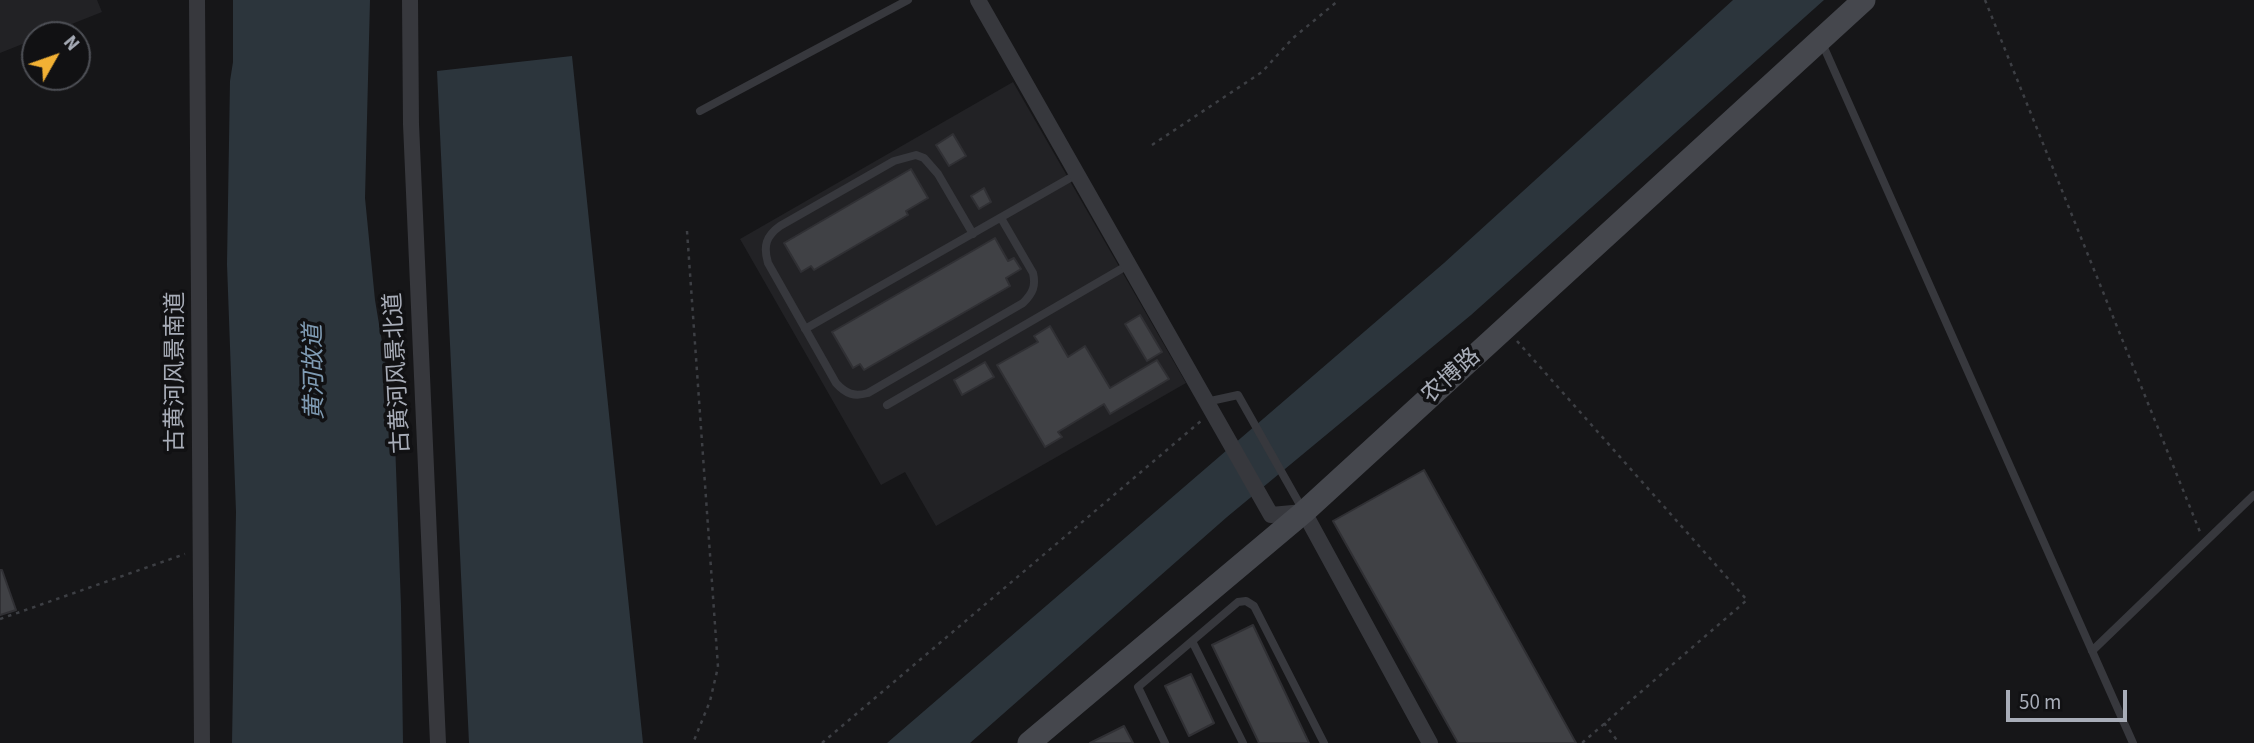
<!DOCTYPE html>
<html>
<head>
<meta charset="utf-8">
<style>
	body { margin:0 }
	#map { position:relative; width:2254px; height:743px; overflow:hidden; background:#161618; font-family:"Source Sans 3",sans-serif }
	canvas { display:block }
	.north { position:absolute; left:21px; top:21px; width:70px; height:70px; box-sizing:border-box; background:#111113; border:2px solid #4d4f55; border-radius:50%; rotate:50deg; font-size:19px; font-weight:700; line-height:28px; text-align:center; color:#a8adb8 }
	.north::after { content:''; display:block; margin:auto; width:24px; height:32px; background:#f2b134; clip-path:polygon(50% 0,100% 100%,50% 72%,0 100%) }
	.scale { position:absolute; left:2006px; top:690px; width:121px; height:32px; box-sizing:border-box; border:4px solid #a8adb8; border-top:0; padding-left:9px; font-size:21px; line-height:24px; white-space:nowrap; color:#a8adb8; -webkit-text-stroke:5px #111113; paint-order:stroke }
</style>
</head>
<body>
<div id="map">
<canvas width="2254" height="743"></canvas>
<div class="north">N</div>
<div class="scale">50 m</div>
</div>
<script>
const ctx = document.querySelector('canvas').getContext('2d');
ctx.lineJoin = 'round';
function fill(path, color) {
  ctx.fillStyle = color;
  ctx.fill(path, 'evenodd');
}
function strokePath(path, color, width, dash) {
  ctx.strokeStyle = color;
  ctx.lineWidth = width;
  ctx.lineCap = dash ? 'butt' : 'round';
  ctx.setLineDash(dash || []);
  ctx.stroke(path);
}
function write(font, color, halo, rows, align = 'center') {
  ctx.font = font + ' "Source Sans 3","Noto Sans SC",sans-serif';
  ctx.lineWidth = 7;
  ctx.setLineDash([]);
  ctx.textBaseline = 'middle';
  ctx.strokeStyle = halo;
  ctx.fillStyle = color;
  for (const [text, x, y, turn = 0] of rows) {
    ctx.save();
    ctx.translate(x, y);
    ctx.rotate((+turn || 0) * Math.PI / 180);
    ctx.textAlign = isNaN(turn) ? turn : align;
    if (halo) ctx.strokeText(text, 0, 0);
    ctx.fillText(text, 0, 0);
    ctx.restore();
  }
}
const built = new Path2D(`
	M0 0H97L102 12 44 35H35V39L0 53Z
	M1013 82 1186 383 936 526 905 472 881 485 740 239Z`);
const water = new Path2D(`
	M233 0H370L365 198 375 300 394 414 401 606 403 743H232L236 512 227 264 230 81 233 62Z
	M1733 0H1824L1471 315 1227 517 970 743H887L1444 263Z
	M572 56 643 743H469L437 71Z`);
const building = new Path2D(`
	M953 134 966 156 949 166 936 145Z
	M911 169 928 198 906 211 908 215 814 270 811 266 801 272 784 243Z
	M984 188 991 202 979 209 971 196Z
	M995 238 1008 261 1014 258 1021 269 1006 278 1010 286 864 370 860 364 853 368 832 332Z
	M1140 315 1162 352 1147 361 1125 324Z
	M1050 326 1068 357 1085 346 1110 388 1157 360 1169 379 1110 414 1104 404 1058 432 1062 437 1045 447 997 365 1038 342 1034 336Z
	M985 362 994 377 962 395 954 380Z
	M1424 470 1576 743H1458L1333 521Z
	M0 570H2L16 610 0 615Z
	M1253 625 1309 743H1259L1212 645Z
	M1191 674 1214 723 1189 736 1165 686Z
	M1124 726 1133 743H1090Z`);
const path = new Path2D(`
	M1985 0 2200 532
	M1152 145 1262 72 1293 38 1339 0
	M687 231 718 667 710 701 693 743
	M1517 341 1747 600 1582 743
	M0 619 185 554
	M1604 723 1619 743
	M822 743 1201 421`);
const lane = new Path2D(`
	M1822 43 2133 743
	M700 111 908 0
	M973 234 938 174 924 158 916 155 894 161 780 226C766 236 763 246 768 263L836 383C846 394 854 397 868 393L1023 303C1033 293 1036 286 1033 273L1001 218
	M805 329 1077 174
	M1206 402 1238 395 1303 510
	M887 405 1128 265
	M1192 641 1243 743
	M2092 651 2254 495
	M1165 743 1138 687 1238 602 1246 601 1254 606 1324 743`);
const street = new Path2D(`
	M197 0 202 743
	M410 0 411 124 438 743
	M978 0 1271 515 1304 512 1430 743`);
const secondary = new Path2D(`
	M1029 743 1304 512 1864 0`);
const streetNames = [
	["古黄河风景南道",177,372,-90],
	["古黄河风景北道",399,373,-93],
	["农博路",1452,377,-42]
];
const waterNames = [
	["黄河故道",316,372,-91]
];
fill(built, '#222225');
fill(water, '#2c353c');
fill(building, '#404145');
strokePath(building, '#303034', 2);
strokePath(path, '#3d3f44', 2.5, [3.5, 5]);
strokePath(lane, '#37383d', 8);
strokePath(street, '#37383d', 16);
strokePath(secondary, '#45474d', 23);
write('23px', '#a8adb8', '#111113', streetNames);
write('italic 24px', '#7f9bb3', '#111113', waterNames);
</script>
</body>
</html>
